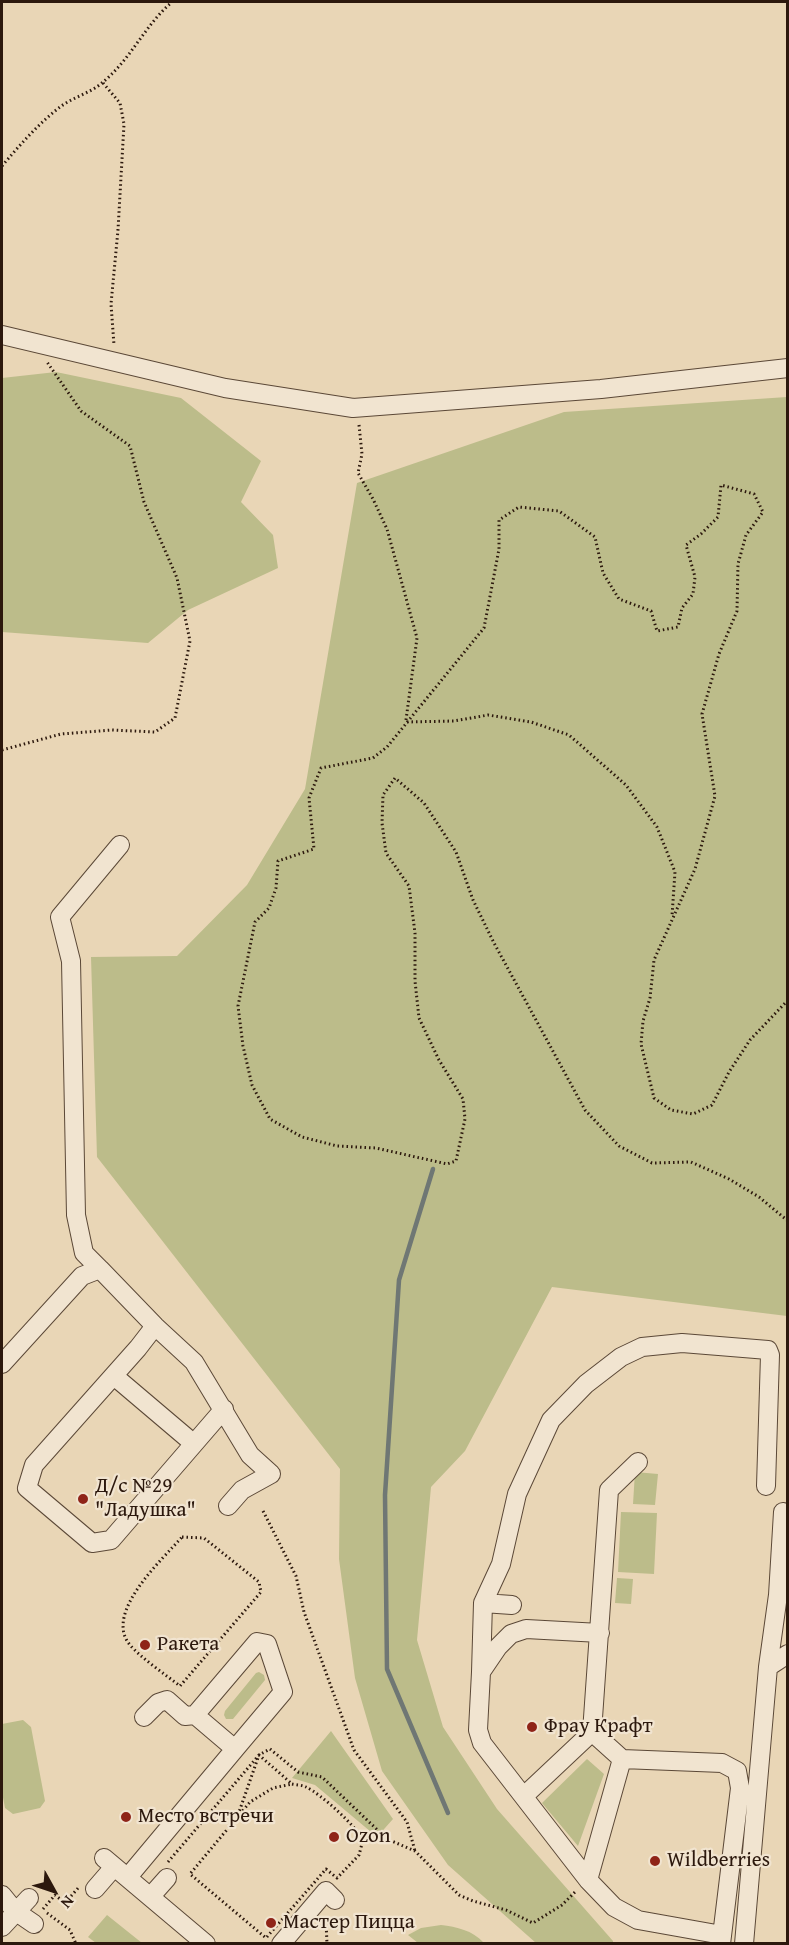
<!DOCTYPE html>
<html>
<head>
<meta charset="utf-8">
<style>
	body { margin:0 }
	#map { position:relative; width:789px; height:1945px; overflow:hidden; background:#e9d6b6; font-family:"Gentium Book Plus",serif }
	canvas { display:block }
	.frame { position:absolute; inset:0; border:3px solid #2c180d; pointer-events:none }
	.north { position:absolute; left:24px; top:1861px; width:60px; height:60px; -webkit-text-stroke:4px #f1e4d0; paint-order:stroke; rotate:130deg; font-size:16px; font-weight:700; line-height:24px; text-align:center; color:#2c180d }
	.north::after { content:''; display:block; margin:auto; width:21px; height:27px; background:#2c180d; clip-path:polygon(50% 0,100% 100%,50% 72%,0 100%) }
</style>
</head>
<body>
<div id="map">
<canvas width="789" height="1945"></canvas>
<div class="frame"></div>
<div class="north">N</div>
</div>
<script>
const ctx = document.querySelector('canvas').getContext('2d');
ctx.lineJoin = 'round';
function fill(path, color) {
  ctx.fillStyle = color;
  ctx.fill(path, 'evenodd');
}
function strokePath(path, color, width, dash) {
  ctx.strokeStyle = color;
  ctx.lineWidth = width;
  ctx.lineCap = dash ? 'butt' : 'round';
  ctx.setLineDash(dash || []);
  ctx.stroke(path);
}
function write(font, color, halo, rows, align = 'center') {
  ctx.font = font + ' "Gentium Book Plus",serif';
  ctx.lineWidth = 4.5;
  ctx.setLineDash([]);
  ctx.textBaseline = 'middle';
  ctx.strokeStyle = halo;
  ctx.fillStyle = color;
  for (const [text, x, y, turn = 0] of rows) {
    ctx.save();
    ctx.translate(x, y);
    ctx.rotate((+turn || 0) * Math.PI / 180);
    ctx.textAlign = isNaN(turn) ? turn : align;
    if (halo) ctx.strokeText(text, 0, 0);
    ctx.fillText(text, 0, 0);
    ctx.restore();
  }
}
const green = new Path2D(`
	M56 372 181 398 261 461 241 502 273 535 278 568 188 610 148 643 2 632V378Z
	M787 397V1316L552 1287 465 1451 431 1487 417 1640 443 1727 497 1809 613 1941V1944L536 1943 448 1865 382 1771 355 1678 339 1559 340 1469 97 1157 91 957 177 956 247 885 305 789 357 483 564 412Z
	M635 1472 658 1474 655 1505 633 1504Z
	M621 1512 657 1513 654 1574 618 1572Z
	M617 1578 633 1579 631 1604 615 1603Z
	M259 1672 264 1675 265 1680 233 1719H226L224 1715 225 1711 256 1673Z
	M23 1720 31 1727 45 1801 40 1808 13 1814 5 1808 2 1792V1724Z
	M331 1731 393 1819 377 1837 315 1785 292 1778Z
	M587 1759 604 1774 578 1846 542 1803Z
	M107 1915 142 1943H96L88 1937Z
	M441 1925C457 1927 472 1930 484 1943H418L408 1935 421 1928Z`);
const stream = new Path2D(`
	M433 1169 399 1280 385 1495 387 1669 448 1813`);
const path = new Path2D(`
	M103 83 120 103 124 124 118 230 111 304 114 345
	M2 166C19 146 38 124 60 107 73 97 91 93 103 82 131 59 145 25 172 2
	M359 425 362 454 358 473 373 499 387 529 417 638 406 720
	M407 722 454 721 488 715 531 722 569 735 626 785 657 827 675 872 672 916
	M2 750 61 734 112 730 155 732 175 718 190 641 177 578 144 502 130 446 81 411 47 362
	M788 1000 750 1040 729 1072 712 1105 693 1114 671 1110 654 1098 641 1044 643 1021 650 998 654 960 695 869 715 796 702 714 719 654 737 611 738 564 746 535 763 512 754 494 721 485 718 517 701 534 686 545 695 577 693 594 682 608 678 627 657 631 651 611 619 599 603 573 595 537 559 511 519 507 499 520V549L484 628 387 747 373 758 321 768 309 798 314 849 278 861 276 888 269 908 255 922 238 1006 243 1046 252 1085 270 1119 302 1137 337 1146 376 1148 447 1164 456 1161 465 1119 463 1099 439 1060 419 1018 415 981V933L409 886 386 853 382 823 383 795 395 778 424 803 456 852 473 900 494 943 585 1110 619 1146 652 1163 691 1162 729 1179 759 1197 788 1221
	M263 1511 296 1576 304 1612 354 1750 407 1822 415 1851
	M182 1537 204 1538 259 1582 261 1592 180 1686C166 1675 141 1658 130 1645 103 1613 162 1560 182 1537Z
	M292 1784C297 1785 302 1785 306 1787 321 1794 356 1826 363 1840L359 1855 337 1878 326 1869 266 1938 190 1874 250 1802 273 1788Z
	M238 1815 259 1755 292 1784
	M168 1862 259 1755 270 1749 298 1772 322 1777 387 1839 415 1851 459 1895 473 1901 506 1910 533 1923 562 1905 576 1891
	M43 1909 55 1895 65 1903 79 1887
	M47 1913 70 1930 76 1944
	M323 1919 326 1921 327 1944`);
const minor = new Path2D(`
	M2 335 225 388 353 408 601 389 788 368
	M100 1269 84 1253 76 1215 71 961 60 917 120 845
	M155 1326 138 1348 34 1465 27 1488 92 1543 111 1540 224 1409
	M2 1364 82 1276 100 1269 155 1326 194 1362 250 1455 271 1474 242 1490 228 1506
	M114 1376 193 1443
	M483 1603 512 1605
	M600 1633 526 1629 511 1634 498 1647 481 1672 478 1730 482 1743 588 1880 614 1907 638 1920 722 1935
	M768 1667 778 1595 783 1512
	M481 1672 483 1603 501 1564 517 1494 551 1420 586 1384 621 1357 642 1347 682 1343 768 1350 770 1355 766 1486
	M144 1717 158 1703 167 1700 185 1716 195 1715
	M592 1732 622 1759
	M524 1796 592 1732 609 1490 638 1462
	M104 1858 206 1944
	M128 1877 235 1749 195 1715 257 1642 267 1644 283 1692 235 1749
	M588 1880 622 1759 722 1763 737 1771 740 1788 721 1944
	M95 1889 114 1867
	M2 1895 15 1911 34 1924
	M151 1896 167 1878
	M2 1927 29 1898
	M281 1944 326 1891 335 1900
	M744 1944 768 1667 788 1654`);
const markers = [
	[83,1499,6,"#8f2418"],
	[145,1645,6,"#8f2418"],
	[532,1727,6,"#8f2418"],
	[126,1817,6,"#8f2418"],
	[334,1837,6,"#8f2418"],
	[655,1861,6,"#8f2418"],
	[271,1923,6,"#8f2418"]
];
const poiNames = [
	["Д/с №29",95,1487],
	["\"Ладушка\"",95,1511],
	["Ракета",157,1645],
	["Фрау Крафт",544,1727],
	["Место встречи",138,1817],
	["Ozon",346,1837],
	["Wildberries",667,1861],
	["Мастер Пицца",283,1923]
];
fill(green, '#bcbc8a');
strokePath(stream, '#6f7774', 4.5);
strokePath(minor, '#5b4837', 20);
strokePath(path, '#2c180d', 3, [1.5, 3]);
strokePath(minor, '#f1e4d0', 18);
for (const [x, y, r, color] of markers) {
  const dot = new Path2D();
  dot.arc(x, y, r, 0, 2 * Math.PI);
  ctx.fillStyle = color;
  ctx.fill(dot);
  strokePath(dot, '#f1e4d0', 2);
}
write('21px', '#2c180d', '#f1e4d0', poiNames, 'left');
</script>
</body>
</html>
